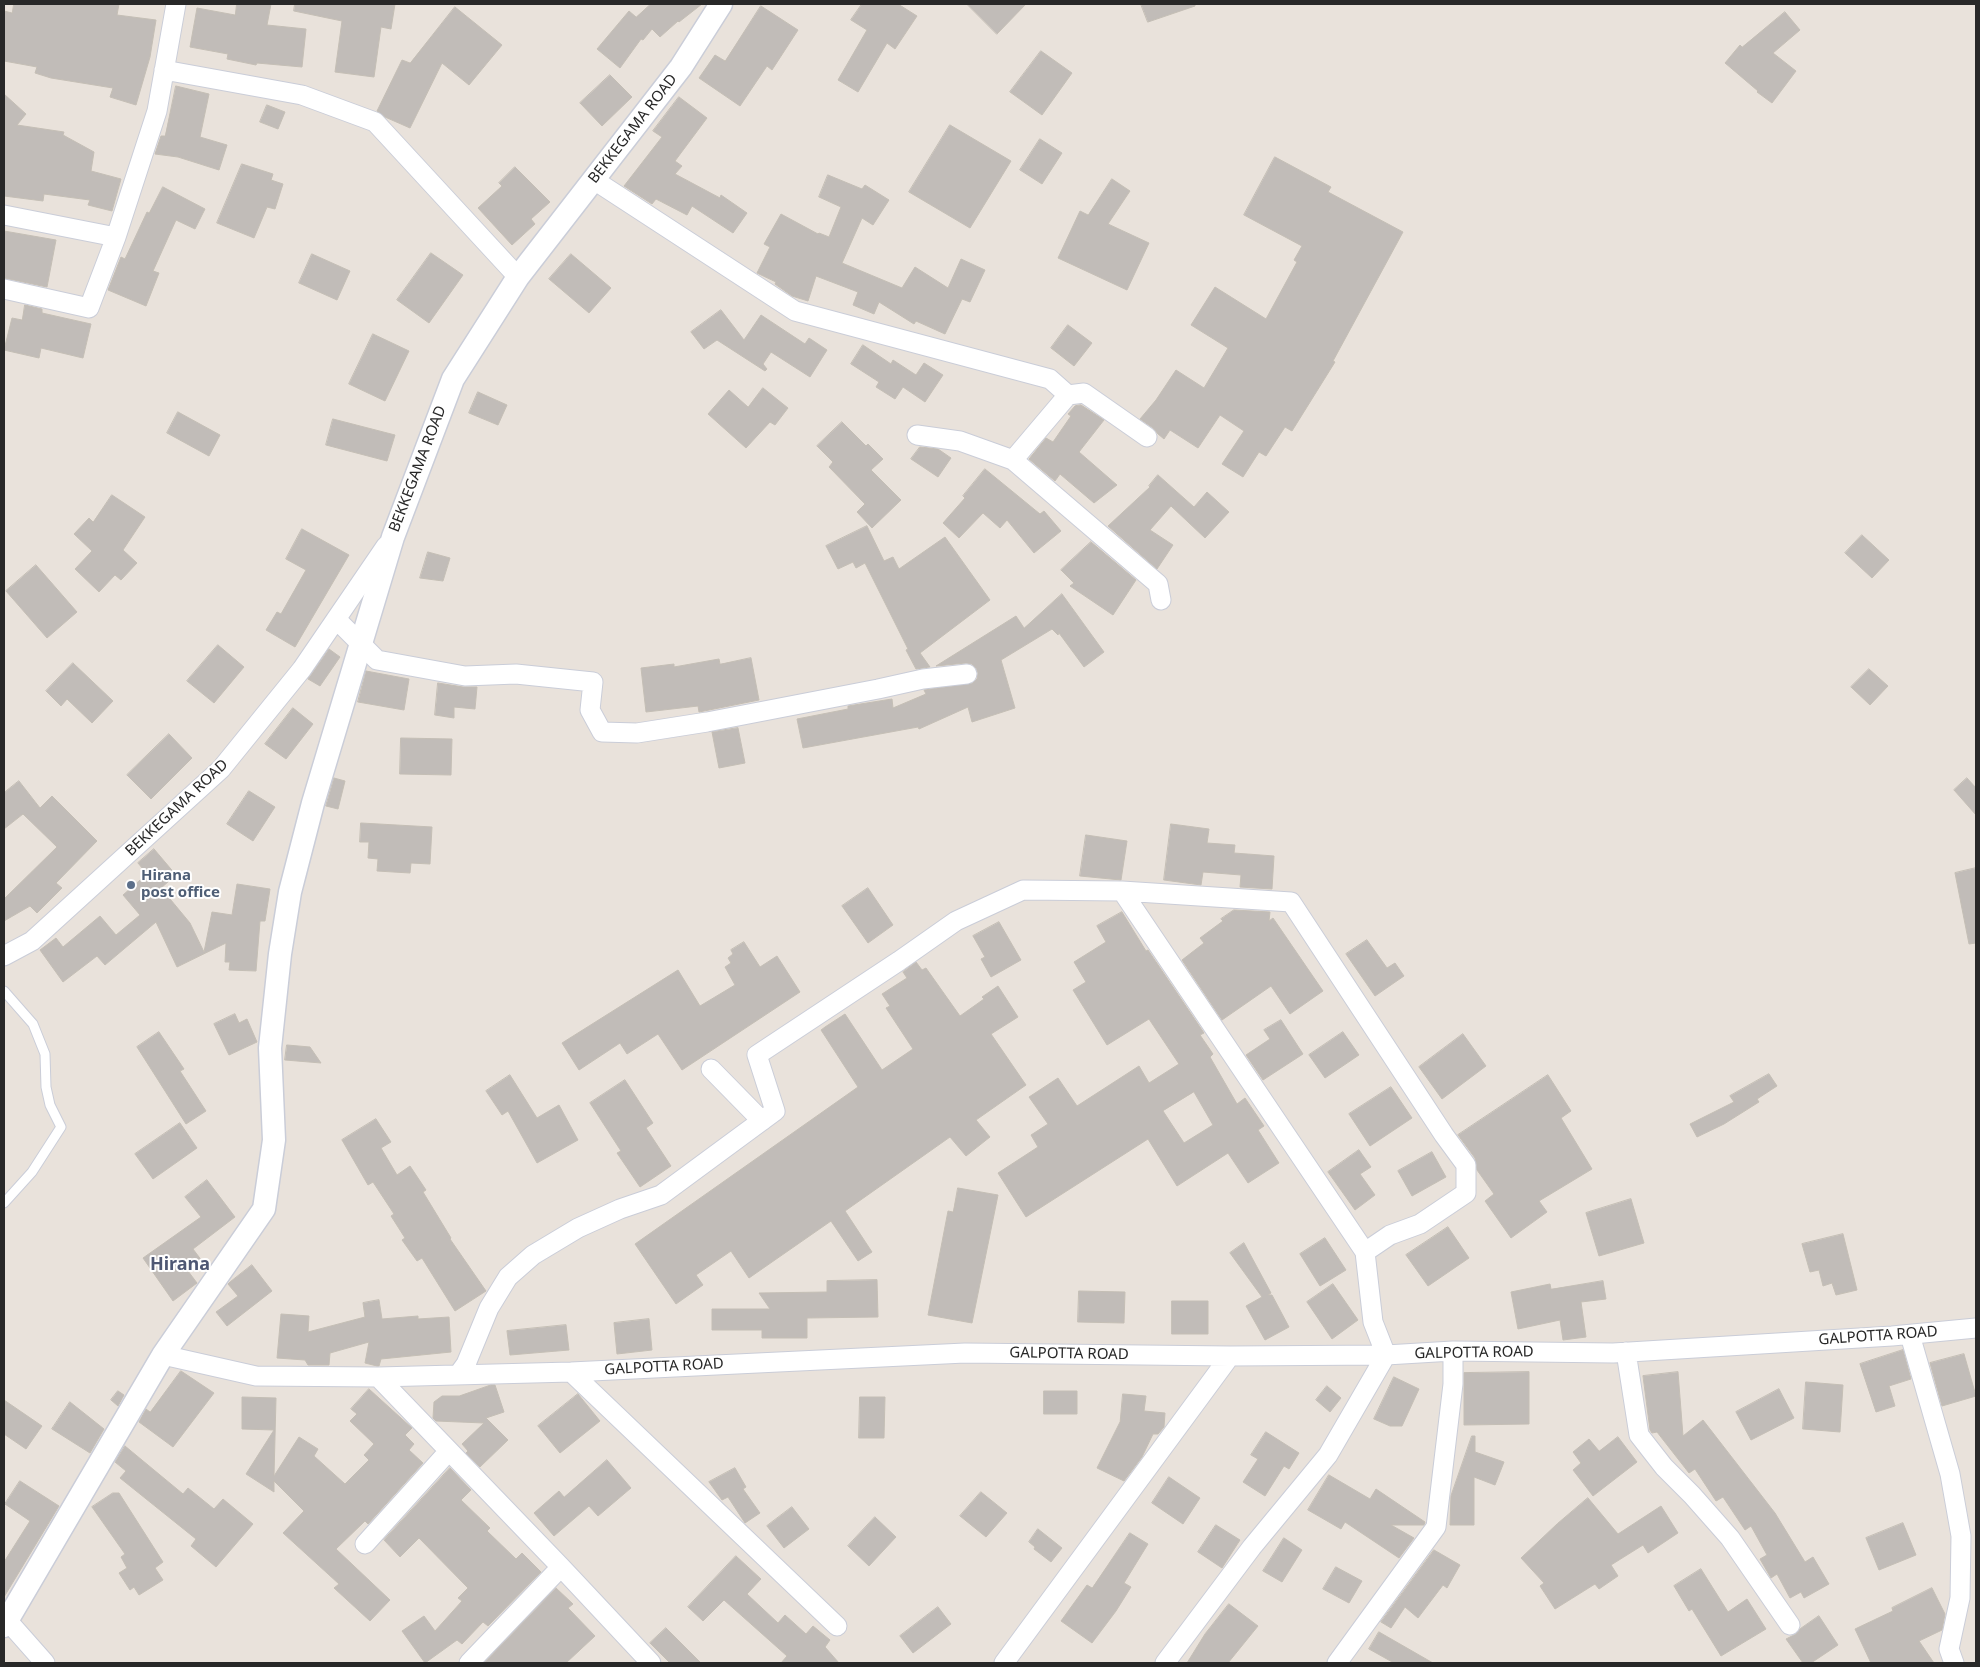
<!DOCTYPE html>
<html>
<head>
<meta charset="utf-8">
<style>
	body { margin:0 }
	#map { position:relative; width:1980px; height:1667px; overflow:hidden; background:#e9e2db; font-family:"Noto Sans",sans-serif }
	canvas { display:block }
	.frame { position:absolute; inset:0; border:5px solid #282828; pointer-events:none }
</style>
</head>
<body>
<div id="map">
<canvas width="1980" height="1667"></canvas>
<div class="frame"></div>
</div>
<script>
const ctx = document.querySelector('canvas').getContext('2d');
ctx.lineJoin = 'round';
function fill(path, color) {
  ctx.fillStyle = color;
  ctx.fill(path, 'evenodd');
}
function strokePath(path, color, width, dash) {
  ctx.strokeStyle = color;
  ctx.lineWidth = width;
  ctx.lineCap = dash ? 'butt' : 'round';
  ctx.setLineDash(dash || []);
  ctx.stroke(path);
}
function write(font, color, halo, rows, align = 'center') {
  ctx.font = font + ' "Noto Sans",sans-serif';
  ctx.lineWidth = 4;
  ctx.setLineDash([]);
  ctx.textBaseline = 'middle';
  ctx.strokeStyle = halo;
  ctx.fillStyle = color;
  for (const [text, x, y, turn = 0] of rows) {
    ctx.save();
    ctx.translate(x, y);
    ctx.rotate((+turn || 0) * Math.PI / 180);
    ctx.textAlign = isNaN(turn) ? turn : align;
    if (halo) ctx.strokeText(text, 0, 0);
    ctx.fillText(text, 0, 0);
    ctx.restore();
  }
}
const building = new Path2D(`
	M14 4H119L117 15 156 20 150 57 136 105 110 97 113 88 51 78 35 73 37 67 4 61V11L12 13Z
	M237 4H271L267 25 306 29 302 67 257 63 256 65 227 59 228 54 190 47 197 8 235 15Z
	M295 4H395L391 29 381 27 374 77 335 72 342 21 294 11Z
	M651 4H702L679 22 678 21 660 37 652 29 643 40 641 39 620 68 597 49 629 11 636 17Z
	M862 4H898L917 16 895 49 887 43 858 92 838 80 867 30 851 20Z
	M967 4H1026L997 34Z
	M1141 4H1195V6L1148 22Z
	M761 6 798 30 772 70 767 66 740 106 699 78 715 55 725 61Z
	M455 7 502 45 469 85 442 63 410 128 385 117 377 111 402 60 410 63Z
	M1785 12 1800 30 1773 53 1796 71 1772 103 1757 92 1758 91 1725 63 1740 45 1742 47Z
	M1041 51 1072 73 1042 115 1010 92Z
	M610 75 632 97 602 126 580 103Z
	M176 86 209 94 200 137 227 145 219 170 178 157 155 154 161 136H165Z
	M4 94 26 114 17 125 64 132 63 135 94 152 91 171 121 179 112 211 88 205 90 200 44 194 43 201 4 196Z
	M679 97 707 118 675 161 682 166 675 174 720 198 721 195 747 213 733 233 692 206 687 215 656 199 652 204 624 186 662 137 653 131Z
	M267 105 285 112 278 129 260 122Z
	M950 125 1011 161 970 228 909 192Z
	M1040 139 1062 153 1042 184 1020 170Z
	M1275 157 1331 187 1328 192 1403 232 1333 361 1335 362 1292 431 1285 427 1266 456 1259 452 1243 477 1222 464 1244 431 1220 415 1198 448 1170 430 1164 439 1158 434 1153 428 1140 419 1156 400 1176 370 1204 388 1228 348 1191 325 1215 287 1266 319 1297 262 1294 260 1302 246 1244 215Z
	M242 164 273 174 271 180 283 184 275 209 267 207 254 238 217 223Z
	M515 167 550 202 531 219 535 224 512 245 478 208 502 186 499 183Z
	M828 175 862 189 865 185 889 200 873 225 862 218 842 263 902 288 915 267 948 288 961 259 985 270 970 302 962 299 945 334 916 321 914 324 879 302 874 314 853 305 858 292 816 276 808 301 792 296 775 284 776 282 757 273 770 247 764 244 781 214 818 234 819 233 829 237 841 207 819 197Z
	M1112 179 1130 191 1108 224 1149 243 1127 290 1058 258 1080 211 1088 215Z
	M163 187 205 209 195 229 176 220 153 271 159 273 146 306 108 290 121 257 125 259 147 212 149 213Z
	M4 231 56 240 47 287 4 278Z
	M431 253 463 275 429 323 397 300Z
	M312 254 350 271 337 300 299 283Z
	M571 254 611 288 589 313 549 279Z
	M25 305 42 309V313L91 324 83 358 41 348 39 358 4 350 12 318 22 320Z
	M721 310 744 340 761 315 805 344 809 338 827 350 810 377 771 352 763 364 767 369 765 371 717 340 704 349 691 332Z
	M1068 325 1092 343 1074 366 1051 348Z
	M373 334 409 351 385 401 349 384Z
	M863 345 891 364 893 360 916 375 924 363 943 375 925 402 903 387 895 399 876 387 879 382 851 364Z
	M763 388 788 408 775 425 770 422 746 448 708 414 729 390 748 407Z
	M478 392 507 405 498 425 469 413Z
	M1081 405 1104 420 1079 452 1117 485 1094 503 1060 474 1055 481 1029 459 1046 438 1053 442 1071 416 1068 414 1075 406Z
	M178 412 220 435 209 456 167 433Z
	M333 419 395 435 387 461 326 445Z
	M842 422 866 446 868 444 883 459 871 470 901 500 872 528 857 512 865 504 829 467 833 462 817 446Z
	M920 447 938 449 951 458 938 477 911 459Z
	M985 469 1040 514 1044 511 1061 531 1034 553 1007 520 1000 528 983 513 959 538 943 523 965 498 963 496Z
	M1158 475 1194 507 1207 492 1229 512 1205 538 1171 506 1150 530 1173 545 1157 569 1108 526 1150 487 1149 486Z
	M112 495 145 517 123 550 137 563 121 580 115 575 99 592 75 569 92 551 74 534 89 518 93 522Z
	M867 526 884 561 893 557 899 569 945 537 990 600 920 653 930 667 916 669 906 650 908 649 865 563 856 568 853 562 838 569 826 546Z
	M302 529 349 555 295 647 266 630 277 612 281 614 306 570 286 559Z
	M1862 535 1889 560 1872 578 1845 553Z
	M1091 542 1136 580 1113 615 1070 586 1074 583 1061 570Z
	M428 552 450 558 443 581 420 578Z
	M36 565 77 612 47 638 6 591Z
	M1062 594 1104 652 1084 667 1059 633 1058 635 1052 629 1001 660 1015 708 972 722 968 707 919 729 918 727 803 748 797 719 848 709V706L892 699 893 708 926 694 924 690 973 683 977 679 978 673 976 668 972 664 966 663 936 666 1016 616 1024 628Z
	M218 645 244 667 214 703 187 681Z
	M329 649 340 657 320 686 308 679Z
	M751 658 759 700 699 712 698 706 646 712 641 668 674 664V667L719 659 720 664Z
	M73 663 113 701 92 723 67 699 61 706 46 691Z
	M1869 669 1888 686 1870 705 1851 687Z
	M366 671 409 679 404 710 358 702Z
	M438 683 463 687H477L475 709 454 707V718L435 715Z
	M293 708 313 724 286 759 265 744Z
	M738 728 745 763 719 768 712 732Z
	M169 734 192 758 151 799 127 775Z
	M401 738 452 739 451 775 400 774Z
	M334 778 345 781 338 809 326 806Z
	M1967 778 1976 788V815L1954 790Z
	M19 781 40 808 52 796 97 841 56 883 62 888 37 913 30 906 4 921V899L57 847 23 814 4 829V793Z
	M249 791 275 807 253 841 227 824Z
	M361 823 432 827 430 864 411 863 410 873 377 871 378 859 368 858 369 842H360Z
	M1171 824 1209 829 1207 843 1235 845 1234 853 1274 856 1272 889 1240 887 1241 875 1203 872 1201 885 1164 880Z
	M1086 835 1127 841 1121 880 1080 876Z
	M154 849 176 875 161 888 190 923 204 952 212 912 232 915 237 884 270 889 265 921H260L256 971 229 970 230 962H225L226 943 177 967 156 922 105 965 97 956 63 982 40 950 56 938 63 947 100 916 116 935 140 915 123 895 147 874 138 863Z
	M1976 868V943L1969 944 1955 873Z
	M868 888 893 925 868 943 842 906Z
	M1234 910 1270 912 1269 921 1273 918 1323 991 1290 1014 1271 986 1222 1020 1182 960 1204 943 1200 938 1223 921 1221 919Z
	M1122 912 1146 951 1148 950 1204 1033 1200 1035 1213 1054 1210 1057 1237 1104 1245 1098 1264 1126 1258 1130 1279 1163 1248 1183 1228 1153 1177 1186 1148 1139 1026 1217 998 1173 1038 1147 1031 1135 1048 1124 1029 1097 1058 1078 1077 1106 1139 1066 1149 1083 1179 1064 1149 1019 1107 1045 1073 990 1086 982 1074 962 1106 942 1097 926ZM1194 1092 1213 1125 1184 1143 1163 1111Z
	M999 922 1021 960 991 977 981 959 985 957 973 936Z
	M1367 940 1387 968 1395 963 1404 976 1375 996 1346 954Z
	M744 942 760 967 777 956 800 992 682 1070 658 1034 627 1054 620 1043 579 1070 562 1043 678 970 700 1006 735 985 725 967 731 963 728 958 733 954 731 950Z
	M916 962 922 970 926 968 960 1016 984 999 982 997 998 986 1018 1017 991 1034 1026 1085 976 1120 990 1137 966 1156 950 1137 845 1211 872 1252 858 1261 831 1221 749 1278 731 1251 696 1275 703 1285 676 1304 635 1244 858 1087 821 1030 825 1027 845 1014 882 1070 913 1049 886 1008 890 1006 882 994 907 978 903 972Z
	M235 1014 239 1023 247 1019 257 1042 229 1055 214 1024Z
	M1281 1020 1303 1054 1263 1080 1246 1055 1270 1039 1264 1030Z
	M159 1032 184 1069 180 1071 206 1111 186 1124 137 1047Z
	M1343 1032 1359 1055 1325 1078 1309 1055Z
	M1463 1034 1486 1066 1442 1099 1419 1067Z
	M287 1045 310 1047 321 1063 285 1060Z
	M1769 1074 1777 1086 1757 1099 1759 1102 1724 1124 1697 1137 1690 1124 1734 1102 1730 1096Z
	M510 1075 537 1118 559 1105 578 1140 537 1163 508 1111 502 1115 486 1091Z
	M1548 1075 1571 1111 1561 1118 1592 1169 1539 1201 1547 1212 1511 1238 1485 1201 1494 1194 1477 1170 1475 1158 1458 1135Z
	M625 1080 653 1123 646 1128 671 1166 640 1187 617 1153 621 1151 590 1103Z
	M1391 1087 1412 1118 1370 1146 1349 1114Z
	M376 1119 391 1142 381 1148 397 1175 410 1166 426 1190 423 1192 451 1238 450 1239 486 1291 455 1311 422 1258 417 1261 402 1240 405 1238 391 1216 394 1214 373 1182 368 1185 342 1140Z
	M180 1123 197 1148 153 1179 135 1154Z
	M1359 1150 1371 1167 1360 1174 1375 1195 1355 1210 1328 1172Z
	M1432 1152 1446 1177 1412 1196 1398 1171Z
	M207 1180 235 1217 193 1249 202 1261 188 1271 197 1283 173 1301 143 1258 201 1217 185 1197Z
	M958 1188 998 1195 972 1323 928 1315 948 1211 953 1212Z
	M1631 1199 1644 1243 1599 1256 1586 1213Z
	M1448 1227 1469 1258 1428 1286 1406 1255Z
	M1843 1234 1857 1290 1836 1295 1832 1283 1823 1286 1819 1270 1810 1272 1802 1244Z
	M1325 1238 1346 1270 1320 1286 1300 1254Z
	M1244 1243 1271 1293 1268 1295H1272L1289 1327 1265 1340 1246 1306 1262 1297 1230 1253Z
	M252 1265 272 1291 227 1326 216 1312 238 1296 228 1284 230 1282Z
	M877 1280 878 1317 807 1318V1338H762V1330H712V1309H770L759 1293 827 1292V1281Z
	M1603 1281 1606 1299 1581 1302 1586 1337 1563 1340 1560 1320 1518 1329 1511 1292 1550 1284 1551 1289Z
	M1333 1284 1358 1320 1332 1339 1307 1302Z
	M1079 1291 1125 1292 1124 1323 1078 1322Z
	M379 1300 382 1319 418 1316V1319L449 1317 451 1352 381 1359 379 1366H377L365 1363 369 1342 330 1353 329 1365H308L305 1360 277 1358 281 1314 309 1316 308 1332 365 1317 363 1303Z
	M1172 1301H1208V1334H1172Z
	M649 1319 652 1350 617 1354 614 1323Z
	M566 1325 569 1350 510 1355 507 1331Z
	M1903 1350 1911 1379 1889 1386 1895 1406 1876 1412 1860 1364Z
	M1964 1354 1976 1396 1942 1406 1930 1363Z
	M181 1371 214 1393 173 1447 139 1422 146 1409 150 1412Z
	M1529 1372V1424L1464 1425V1373Z
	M1678 1372 1683 1436 1703 1420 1775 1513 1805 1562 1813 1557 1829 1584 1804 1598 1801 1592 1790 1598 1777 1574 1771 1578 1760 1559 1767 1555 1751 1526 1745 1530 1723 1497 1716 1501 1695 1469 1689 1473 1657 1432 1652 1433 1650 1430 1643 1376Z
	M1394 1377 1419 1389 1402 1426H1390L1374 1419Z
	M1806 1382 1843 1385 1840 1432 1803 1429Z
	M491 1385H495L504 1412 486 1418 508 1440 480 1467 466 1453 468 1451 462 1444 484 1423 436 1421 433 1418 434 1402 442 1396H459Z
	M1327 1386 1341 1398 1330 1412 1316 1400Z
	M369 1389 412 1428 405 1435 414 1444 409 1450 423 1463 368 1524 365 1521 336 1549 390 1600 370 1621 334 1588 339 1584 283 1533 304 1511 274 1481V1492L246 1474 274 1430 242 1429V1397L276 1398 274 1476 299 1437 318 1449 314 1456 345 1484 369 1460 364 1455 374 1444 350 1421 357 1414 351 1409Z
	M1779 1389 1794 1418 1751 1440 1736 1412Z
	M118 1391 124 1395 118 1406 111 1400Z
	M1044 1391H1077V1414H1044Z
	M578 1394 600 1421 560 1453 538 1426Z
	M1123 1394 1146 1396 1144 1411 1165 1413 1164 1427 1158 1434H1153L1142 1457 1124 1481 1097 1468 1120 1422Z
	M860 1397H885L884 1438H859Z
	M4 1400 42 1426 26 1449 4 1434Z
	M70 1402 104 1429 90 1453 52 1429Z
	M1266 1432 1299 1453 1289 1469 1284 1466 1265 1496 1243 1482 1258 1459 1251 1455Z
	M1472 1436H1475V1452L1504 1462 1495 1485 1474 1477V1525H1450L1451 1496Z
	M1618 1437 1637 1462 1593 1496 1573 1470 1581 1463 1573 1452 1589 1439 1599 1451Z
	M125 1446 183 1494 188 1488 214 1509 223 1499 253 1524 216 1567 191 1546 196 1539 120 1478 126 1471 115 1462Z
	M607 1460 631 1488 598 1516 589 1506 554 1536 534 1513 559 1491 564 1497Z
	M450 1468 471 1490 461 1500 490 1528 487 1531 516 1559 522 1553 541 1572 488 1626 483 1622 462 1644 457 1640 425 1663 402 1631 424 1616 435 1631 462 1601 458 1598 468 1588 419 1538 400 1557 384 1540Z
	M735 1468 746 1487 743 1489 760 1513 745 1523 728 1497 722 1500 709 1482Z
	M1329 1475 1370 1499 1376 1489 1425 1522 1424 1525H1391L1414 1538 1399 1558 1345 1522 1341 1529 1308 1510Z
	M1169 1477 1200 1498 1183 1524 1152 1503Z
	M20 1481 59 1506 4 1597V1562L30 1521 5 1504Z
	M981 1492 1007 1513 986 1537 960 1516Z
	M113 1493H119L163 1562 155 1568 163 1580 139 1595 134 1587 130 1590 119 1573 127 1568 121 1557 125 1554 92 1507Z
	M1588 1498 1618 1534 1661 1506 1678 1533 1648 1553 1643 1545 1611 1565 1618 1576 1599 1589 1595 1584 1555 1609 1540 1586 1544 1583 1521 1558 1557 1524Z
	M792 1507 809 1529 784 1548 767 1526Z
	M875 1517 896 1537 869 1566 848 1546Z
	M1903 1523 1916 1555 1879 1570 1866 1538Z
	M1216 1525 1240 1540 1222 1568 1198 1552Z
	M1038 1529 1062 1548 1051 1562 1034 1549 1035 1547 1029 1542Z
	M1130 1533 1148 1544 1124 1583 1131 1587 1116 1611 1092 1643 1061 1621 1087 1585 1092 1588Z
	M1284 1538 1302 1550 1282 1582 1263 1571Z
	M1434 1550 1460 1565 1447 1588 1443 1585 1418 1618 1405 1607 1391 1628 1381 1622Z
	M736 1556 761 1579 747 1594 778 1623 785 1615 806 1634 813 1626 830 1640 825 1647 839 1663H781L787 1656 724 1600 703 1621 688 1607Z
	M1336 1567 1362 1581 1349 1603 1323 1589Z
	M1701 1569 1728 1612 1747 1599 1766 1629 1721 1656 1692 1609 1689 1611 1674 1586Z
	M556 1588 573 1604 568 1608 595 1636 566 1663H484Z
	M1932 1588 1945 1614 1942 1630 1919 1641 1934 1663H1871L1855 1629 1893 1611 1892 1608Z
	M1229 1604 1258 1626 1228 1663H1187L1205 1634Z
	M938 1607 951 1624 913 1653 900 1636Z
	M1819 1616 1838 1645 1811 1663H1803L1786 1639 1796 1634 1800 1629Z
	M666 1628 701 1663H670L650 1643Z
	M1379 1632 1433 1663H1394L1369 1649Z`);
const service = new Path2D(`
	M4 991 33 1024 45 1054 46 1087 50 1105 61 1127 32 1172 4 1203`);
const minor = new Path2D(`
	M164 70 302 95 375 122 518 277
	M594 180 795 311 1050 379 1068 395
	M4 215 116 237
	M4 289 89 308 116 237 157 111 176 4
	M917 435 960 441 1013 460 1158 584 1161 600
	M1013 460 1068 395 1084 393 1147 437
	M336 619 377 660 465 676 516 674 593 682 590 710 602 732 637 733 707 722 878 689 923 679 967 674
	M4 956 32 941 221 769 302 669 386 546
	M711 1069 762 1121
	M1910 1335 1950 1474 1961 1536 1960 1598 1949 1649 1954 1663
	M1626 1352 1639 1435 1664 1467 1692 1495 1730 1538 1790 1625
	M163 1355 256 1376 378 1377 571 1372 965 1353 1230 1356 1386 1355 1453 1351 1613 1353 1892 1336 1976 1328
	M571 1372 837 1626
	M458 1375 466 1364 489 1308 508 1277 533 1255 578 1228 620 1209 661 1195 775 1111 757 1055 899 961 956 921 1023 890 1122 891
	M378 1377 561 1567 651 1663
	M365 1544 448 1452
	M7 1620 45 1663
	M469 1663 561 1567
	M1004 1663 1230 1356
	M1165 1663 1252 1547 1328 1455 1386 1355 1373 1322 1365 1252 1390 1235 1420 1224 1466 1193V1165L1444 1135 1291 902 1122 891 1365 1252
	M1337 1663 1436 1527 1453 1384V1351`);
const tertiary = new Path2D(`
	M4 1626 163 1355 264 1209 274 1140 270 1048 280 954 290 892 313 803 393 537 453 379 518 277 681 67 721 4`);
const markers = [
	[131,885,5,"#5c6f8a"]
];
const streetNames = [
	["BEKKEGAMA ROAD",633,129,-52],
	["BEKKEGAMA ROAD",418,469,-69],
	["BEKKEGAMA ROAD",177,808,-43],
	["GALPOTTA ROAD",1878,1336,-4],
	["GALPOTTA ROAD",1474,1353,-1],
	["GALPOTTA ROAD",1069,1354,1],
	["GALPOTTA ROAD",664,1367,-3]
];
const serviceNames = [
	["Hirana",141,876],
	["post office",141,893]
];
const quarterNames = [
	["Hirana",180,1265]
];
fill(building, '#c1bcb8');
strokePath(building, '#c4beb5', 1);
strokePath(service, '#cacdd8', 11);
strokePath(minor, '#cacdd8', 21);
strokePath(tertiary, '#cacdd8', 25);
strokePath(service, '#fff', 9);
strokePath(minor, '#fff', 19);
strokePath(tertiary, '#fff', 22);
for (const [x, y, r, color] of markers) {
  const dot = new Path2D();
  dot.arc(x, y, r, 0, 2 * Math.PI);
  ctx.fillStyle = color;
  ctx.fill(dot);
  strokePath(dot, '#fff', 2);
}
write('15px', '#282828', '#fff', streetNames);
write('bold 15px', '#4e5e75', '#fff', serviceNames, 'left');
write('bold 18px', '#4e5773', '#fff', quarterNames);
</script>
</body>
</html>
